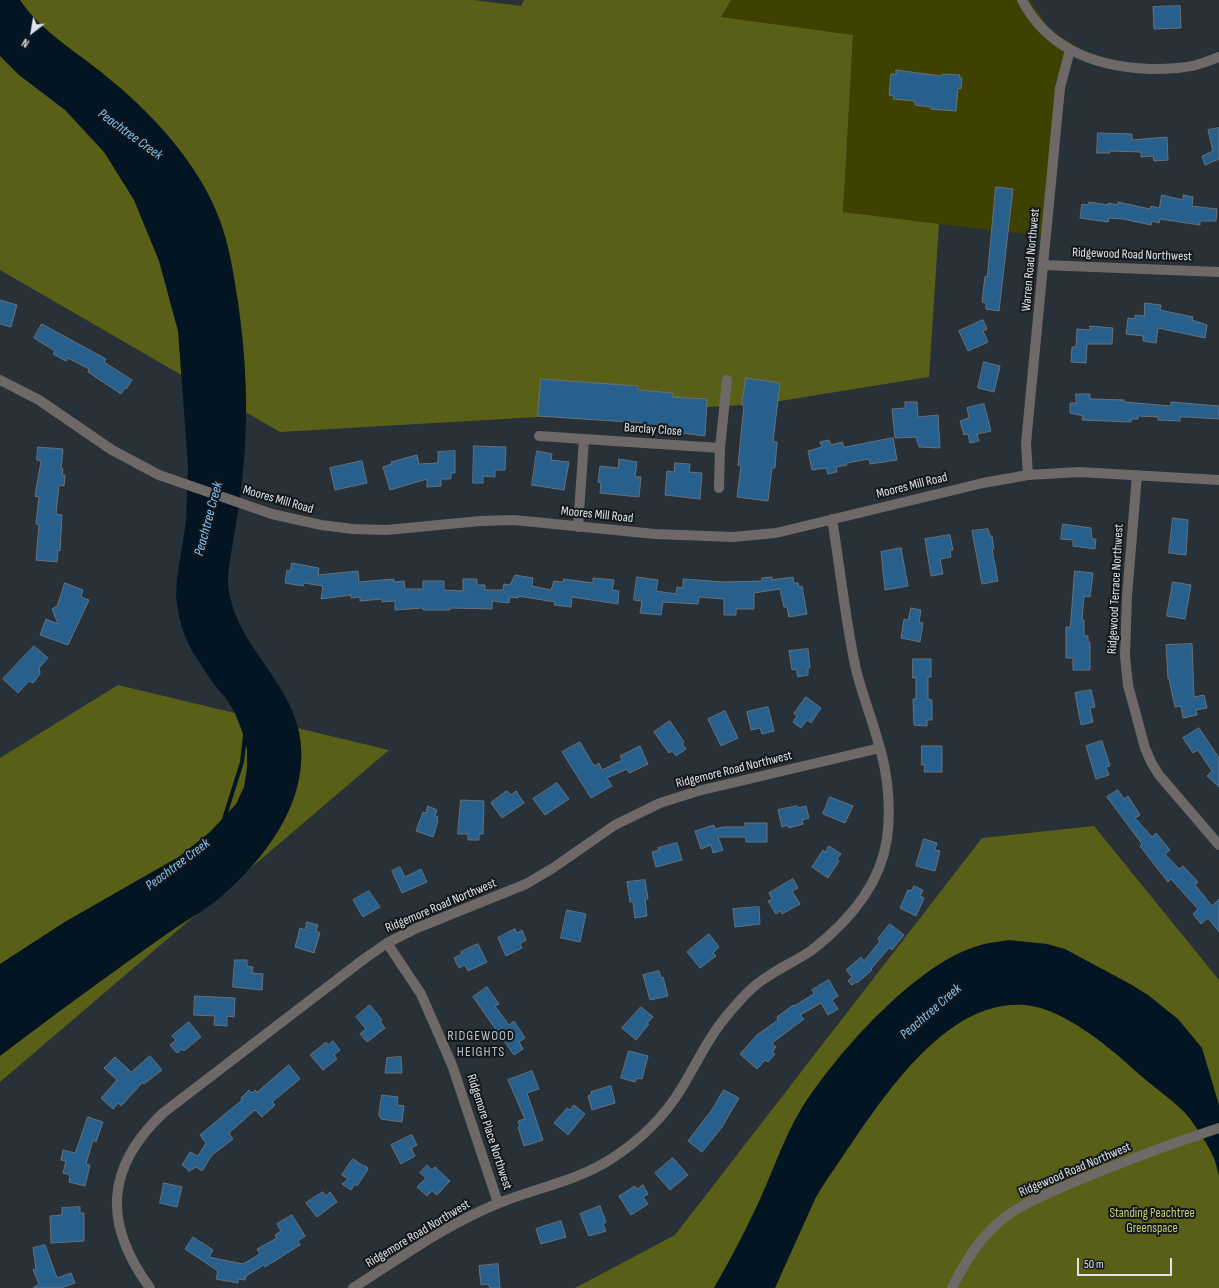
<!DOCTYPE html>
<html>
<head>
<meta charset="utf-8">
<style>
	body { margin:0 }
	#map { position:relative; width:1219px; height:1288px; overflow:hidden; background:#283038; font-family:"Sofia Sans Condensed",sans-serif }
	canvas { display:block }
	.north { position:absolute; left:12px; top:12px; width:40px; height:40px; -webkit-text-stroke:3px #14181b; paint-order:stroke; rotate:211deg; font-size:11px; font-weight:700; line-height:16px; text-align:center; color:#dde3e8 }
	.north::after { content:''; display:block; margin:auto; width:14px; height:18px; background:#dde3e8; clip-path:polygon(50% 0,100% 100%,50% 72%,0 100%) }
	.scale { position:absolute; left:1077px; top:1258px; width:95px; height:18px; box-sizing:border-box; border:2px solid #dde3e8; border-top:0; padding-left:5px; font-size:12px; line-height:14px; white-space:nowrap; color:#dde3e8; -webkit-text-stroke:3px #14181b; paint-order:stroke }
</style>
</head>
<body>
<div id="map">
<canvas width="1219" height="1288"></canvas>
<div class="north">N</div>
<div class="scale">50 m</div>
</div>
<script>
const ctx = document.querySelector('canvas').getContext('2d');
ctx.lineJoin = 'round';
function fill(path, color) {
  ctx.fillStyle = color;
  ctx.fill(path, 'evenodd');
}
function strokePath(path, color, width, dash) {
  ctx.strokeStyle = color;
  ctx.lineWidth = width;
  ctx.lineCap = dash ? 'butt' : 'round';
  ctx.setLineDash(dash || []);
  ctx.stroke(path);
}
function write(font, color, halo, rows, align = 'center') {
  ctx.font = font + ' "Sofia Sans Condensed",sans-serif';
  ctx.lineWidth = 4;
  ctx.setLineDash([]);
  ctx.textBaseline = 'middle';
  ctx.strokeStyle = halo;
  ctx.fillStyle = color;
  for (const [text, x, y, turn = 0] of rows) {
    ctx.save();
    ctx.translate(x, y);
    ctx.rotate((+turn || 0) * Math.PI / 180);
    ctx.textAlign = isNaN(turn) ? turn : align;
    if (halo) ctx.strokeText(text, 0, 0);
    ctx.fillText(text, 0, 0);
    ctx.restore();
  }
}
const green = new Path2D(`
	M731 0H1030L1050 30 1076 46 1056 80 1044 236 843 213 853 36 721 17Z`);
const forest = new Path2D(`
	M0 0H473L521 6 524 0H731L721 17 853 35 843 212 939 224 929 377 761 404 280 432 0 270Z
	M118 685 389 750 0 1082V758Z
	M1094 826 1219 980V1288H575L675 1235 982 838Z`);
const water = new Path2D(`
	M0 0H20C39 28 66 45 92 65 118 85 143 107 164 131 185 155 205 183 217 213 229 242 233 271 238 302 246 358 249 414 243 471 241 497 236 523 232 548 230 559 228 570 228 581 230 639 288 677 299 732 312 796 269 855 222 896 209 907 194 916 180 925 162 937 144 950 126 963 84 993 42 1024 0 1056V964L63 923 180 856 210 832 236 804 244 787 247 768V749L242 731 235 713 225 697 213 683 192 651 184 634 179 616 176 597 177 578 186 522 188 465 178 331 159 261 134 200 104 152 65 110 19 75 0 56Z
	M1009 940 1047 944 1065 949 1132 985 1148 995 1178 1019 1202 1048 1219 1105V1176C1217 1170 1216 1162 1213 1156 1209 1146 1191 1118 1183 1111 1168 1096 1149 1084 1132 1068 1106 1044 1061 1008 1025 1005 937 998 870 1119 826 1181L816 1197 775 1288H714C731 1258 747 1228 761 1197 774 1168 784 1138 800 1111 834 1056 912 968 974 947 985 943 997 942 1009 940Z`);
const stream = new Path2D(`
	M224 819 242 762 245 736`);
const building = new Path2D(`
	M1180 6 1181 28 1154 29 1153 7Z
	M896 70 941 76 942 74 960 75 959 78H962L961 89 958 88 956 111 931 109V107L915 105V101L893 99 894 96 889 95 891 74H896Z
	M1219 128V159L1205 165 1202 156 1213 151 1208 130Z
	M1098 133 1132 134V140L1167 137 1168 160 1154 161 1153 156 1141 157V152L1110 151V153H1097Z
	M996 187 1013 189 999 311 986 309V303L982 302 985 276 987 277Z
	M1162 195 1183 200V195L1193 197 1192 206 1217 209 1216 221H1200V225L1160 219 1159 223 1152 221 1151 225 1123 219 1109 218 1108 222 1080 218 1082 204 1088 205 1089 202 1108 205V203L1118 205V202L1150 209 1151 206 1159 208Z
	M0 300 17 305 11 327 0 324Z
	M1145 303 1161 305 1160 310 1193 317 1192 320 1207 325 1205 338 1158 328 1156 343 1143 341V336L1126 334 1128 318 1135 319V315L1144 316Z
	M983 320 987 329 983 331 988 342 968 351 959 331Z
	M42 324 106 359 104 362 132 380 126 389 125 388 121 394 88 372 89 369 68 358 66 361 53 354 55 351 34 338Z
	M1090 326 1113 328 1112 344H1087L1086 363 1071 362 1072 347H1076L1077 329 1090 330Z
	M984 362 1000 366 994 392 978 388Z
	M746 378 780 383 773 442H777L775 468H772L768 501 737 497 741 466 738 465 744 405H742Z
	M541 379 638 386V390L673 393 672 397 707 399 705 436 644 428V423L538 416Z
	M1076 394H1090V399L1124 400V402L1171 406V402L1219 406V419L1187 417H1180V421L1158 420V417L1138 416V419H1131V422L1082 420 1083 416 1070 413V403H1076Z
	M905 402H917L918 417 938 415 940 448 919 447 916 437 895 438 892 409 905 408Z
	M984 404 991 431 977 434 979 441 970 443 968 434 964 435 960 421 969 418 967 408Z
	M893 438 897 460 870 464 869 459 847 463V465L836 467 837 472 828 474 826 468 812 470 808 451 822 447 820 442 829 440 831 445 842 442 844 447Z
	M474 446 506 447 505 470H495V477L483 476V483H473Z
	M38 447 63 449 61 469H63L62 475H65L64 486 59 485 56 514 62 515 60 551 58 550 57 562 36 560 39 525 36 524 39 497 35 496 41 461 37 460Z
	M455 451V473H451V479H441V486L427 487V479L390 490 383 467 392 464 391 462 417 455 419 464 438 463V452Z
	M537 451 552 454 551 460 569 462 564 490 532 485Z
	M619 459 637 462 635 477H641L639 497 600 493 601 483 598 482 600 466 618 468Z
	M362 461 367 483 335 490 330 468Z
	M675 463 690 464 689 472 702 473 700 499 665 495 667 471 674 472Z
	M1173 518 1188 520 1186 555 1169 553Z
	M1063 524 1091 528 1092 539H1096L1095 549 1073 546V540L1061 539Z
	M988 529 990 536H992L994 549H992L998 581 982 584 972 531Z
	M950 535 953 550H950L951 557 940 559 943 574 931 576 925 539Z
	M901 548 908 586 885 590 881 552Z
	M292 563 319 568 318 575 358 571 359 582 394 579V582L404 581 405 589H423V581H444V590L463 591V579H477V585H485V590H503L504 584 510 585 515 575 533 578 532 586 551 590 554 581 563 582 564 579 593 583V578L614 580 612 590 619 591 618 604 572 597 571 607 554 605 555 602 518 596V598L510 597 509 603 492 601V609L451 608 450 610H423V608L395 610V601L382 602V599L360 601V597L351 598V595L321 599 323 586 304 583 303 586 285 583 287 570 290 571Z
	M1075 571 1093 573 1090 597 1084 596 1082 620H1084V636H1088V642H1090V670H1073V658H1066V627H1070Z
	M637 577 658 580 656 591 676 594 677 587 683 588V579L724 582 762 581V578L772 577V580L793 577 794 583H798L799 587 802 586 807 614 789 617 787 607H784L780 589 754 593V609H736V615H724V599L699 597 698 604 663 602 661 615 640 613 642 601 634 600Z
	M1173 582 1191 585 1185 619 1167 616Z
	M65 583 83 590 81 597 89 600 68 645 40 635 46 619 58 624 52 609 57 606Z
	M911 608 921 610 919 622 923 623 920 642 901 638 904 619 908 620Z
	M1192 644 1194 697 1204 695 1207 708 1196 710 1197 715 1183 718 1181 706 1175 707 1169 679H1168L1166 645Z
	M34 646 48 658 39 668 40 674 33 683 29 681 18 693 3 679Z
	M808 649 810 668H808V675L798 677 796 669 792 670 789 651Z
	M913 659H931V677H928V699L932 700V720H927V726L914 725 913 699H916V678H913Z
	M1091 690 1095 707 1090 708 1093 722 1081 725 1075 693Z
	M806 697 821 708 811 723 807 720 801 728 793 722 797 716 794 714Z
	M768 707 774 731 762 734 760 728 751 730 747 712Z
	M725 711 738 738 721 746 708 719Z
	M670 721 684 742 682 744 686 749 676 756 672 751 669 753 654 732Z
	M1199 728 1219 758V787L1207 776 1212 771 1198 750 1193 753 1183 738Z
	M1102 741 1110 766 1106 767 1109 775 1096 779 1086 746Z
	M580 742 594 766 599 763 602 770 622 760 620 756 640 746 648 764 629 773 627 769 607 778 612 786 591 798 562 752Z
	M922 746H942V772H924L925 765H922Z
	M557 783 569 799 545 815 533 799Z
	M1118 790 1124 799 1128 796 1140 815 1135 818 1152 837 1156 833 1170 850 1165 854 1179 869 1183 866 1198 882 1195 885 1212 906 1219 899V932L1208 918 1201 924 1193 914 1198 909 1171 879 1168 882 1140 846 1142 844 1107 797Z
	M507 791 511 795 516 791 524 803 502 818 491 803Z
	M830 797 853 806 845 823 823 814Z
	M461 800 484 801 483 834H479V840H468V834H458Z
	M428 806 437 810 435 816 438 817 437 820 438 821 433 837 416 831 423 812 426 813Z
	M797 806 798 808 806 806 809 818 802 820 803 824 789 828 788 825 782 827 778 810Z
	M745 823H767V842H746V837H718L723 850 713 853 711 845 701 849 695 831 714 825 715 829 723 827H745Z
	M924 839 937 843 935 850 940 851 935 871 916 866Z
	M677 843 682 860 656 867 652 852 659 850 658 848Z
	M829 846 841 854 837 859 839 861 828 878 812 867 823 850 825 852Z
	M400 867 405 877 421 869 427 882 402 893 392 871Z
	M793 879 798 888 792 891 800 904 782 914 780 911 776 914 768 901 772 899 769 893Z
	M645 880 648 899H645L647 916 635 918 633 902H630L627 882Z
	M914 886 923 890 920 896 924 898 916 916 900 908 908 890 911 891Z
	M369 891 380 907 363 917 353 900Z
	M759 907 760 924 735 927 733 909Z
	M567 910 586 914 580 942 561 938Z
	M307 922 318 925 316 931 320 933 314 953 295 947 300 928 305 930Z
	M890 924 904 935 892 950 889 948 871 969 872 970 857 983 856 982 852 985 848 981 852 977 846 970 861 957 864 961 880 941 878 939Z
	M515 929 517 933 522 930 526 940 520 944 522 948 506 956 498 938Z
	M709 934 719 947 713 953 716 956 700 968 687 952Z
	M478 944 487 962 468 971 465 965 459 968 454 958 462 954 461 952Z
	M235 960H247V966L253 967 252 973 263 974 262 990 233 987Z
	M659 971 661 978 663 977 668 996 650 1000 643 975Z
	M829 980 838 996 832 1000 838 1009 828 1015 821 1003 800 1015 804 1019 772 1043 776 1047 772 1052 775 1054 768 1062 765 1060 757 1069 740 1054 757 1035 778 1020 777 1017 793 1005 794 1006 814 994 812 990Z
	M487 987 499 1004 495 1006 509 1025 514 1021 525 1038 519 1042 523 1049 514 1055 473 997Z
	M195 996 235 998 234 1017 227 1016V1026L214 1025 215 1016 194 1015Z
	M370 1005 382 1020 380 1021 385 1028 367 1042 360 1034 366 1029 356 1017Z
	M641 1007 653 1017 647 1023 649 1024 636 1040 622 1028Z
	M189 1022 201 1037 184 1051 182 1049 177 1053 170 1045 176 1040 172 1036Z
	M333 1041 340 1050 334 1055 337 1059 323 1070 310 1055 326 1042 328 1045Z
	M629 1051 648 1056 642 1079 637 1078 635 1082 621 1078Z
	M150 1056 162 1070 144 1084 143 1082 121 1106 118 1103 113 1109 101 1098 117 1080 104 1068 115 1057 131 1072Z
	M401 1057 402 1073H385L387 1058Z
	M289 1065 300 1079 272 1102 275 1105 262 1117 255 1110 229 1133 233 1139 212 1155 202 1171 196 1167 188 1172 189 1170 182 1165 190 1152 198 1156 206 1143 200 1135 242 1100 241 1098 249 1090 252 1093 255 1090 257 1092Z
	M532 1071 539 1089 527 1093 543 1140 524 1146 518 1127 520 1126 518 1121 525 1119 508 1080Z
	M611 1086 615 1103 592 1110 588 1096 592 1094 591 1092Z
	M724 1090 739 1098 722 1127 702 1152 688 1141 711 1111Z
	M382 1095 398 1097 397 1105 404 1106 402 1122 381 1119 379 1115Z
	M574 1105 585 1114 568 1135 554 1123 567 1108 570 1110Z
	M88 1117 103 1122 96 1142 93 1140 86 1164 90 1165 85 1186 69 1182 70 1175 63 1173 66 1161 61 1160 63 1150 75 1153Z
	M412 1135 417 1145 411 1148 415 1156 401 1164 391 1145Z
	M673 1158 688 1175 670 1190 655 1173Z
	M353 1159 364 1166H366L368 1169 357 1186 355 1184 351 1190 342 1184 348 1179 342 1175Z
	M427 1165 432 1170 435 1167 450 1181 437 1195 432 1191 427 1196 417 1187 426 1178 420 1173Z
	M164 1183 182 1187 177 1207 160 1203Z
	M643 1185 648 1194 643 1197 648 1204 631 1215 619 1196 635 1186 637 1189Z
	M323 1192 326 1196 330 1192 337 1202 317 1217 306 1203Z
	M600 1206 606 1222 603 1224 606 1231 589 1236 580 1214Z
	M80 1207V1213H84V1241L51 1243 50 1216 62 1215V1208Z
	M292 1215 305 1236 298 1241 300 1245 265 1267 264 1265 246 1276 245 1280 238 1279V1283L216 1279 218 1271 185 1249 193 1237 213 1250 209 1257 243 1264 260 1254 257 1249 277 1238 275 1235 281 1231 277 1224Z
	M561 1221 566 1237 541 1244 536 1229Z
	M45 1245 57 1278 71 1273 75 1283 61 1288H33L39 1284 33 1270 36 1269 33 1248Z
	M498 1264 500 1288H492L489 1287V1284L481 1285 479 1266Z`);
const minor = new Path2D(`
	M1022 0C1048 50 1097 67 1150 69 1165 69 1181 69 1196 65 1204 63 1211 60 1219 57
	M1043 265 1219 272
	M0 380 39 400 112 450 159 475 272 514 321 525 353 529 387 530 480 521 514 520 655 534 732 537 776 533 983 483 1028 475 1079 472 1219 480
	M539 436 584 439
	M1028 475 1026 443 1060 88 1070 50
	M1137 475 1127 596 1125 656 1128 685 1145 748 1151 762 1159 775 1219 845
	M719 488 720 448 727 380
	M578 527 584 439 720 448
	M387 943 421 994 452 1065 498 1203
	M150 1288C103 1224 105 1168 163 1113L364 959 387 943 417 928 526 884 553 868 615 825 660 803 698 791 880 748
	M353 1288C400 1258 447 1224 499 1203 536 1188 577 1181 611 1159 639 1141 664 1117 681 1089 697 1063 709 1036 729 1013 740 1000 752 986 767 977 781 967 798 960 812 950 848 922 880 886 887 839 891 809 888 774 879 745 872 718 861 692 855 665 845 617 840 567 832 519
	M952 1288C964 1263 982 1235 1004 1218 1025 1202 1050 1193 1074 1182 1122 1162 1170 1144 1219 1128`);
const streetNames = [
	["Ridgewood Road Northwest",1132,255,2],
	["Warren Road Northwest",1031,260,-85],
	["Barclay Close",653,430,4],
	["Moores Mill Road",912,486,-14],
	["Moores Mill Road",278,500,16],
	["Moores Mill Road",597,515,6],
	["Ridgewood Terrace Northwest",1116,589,-87],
	["Ridgemore Road Northwest",734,770,-14],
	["Ridgemore Road Northwest",441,906,-23],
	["Ridgemore Place Northwest",489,1132,72],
	["Ridgewood Road Northwest",1075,1170,-23],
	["Ridgemore Road Northwest",418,1234,-31]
];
const parkNames = [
	["Standing Peachtree",1152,1214],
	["Greenspace",1152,1229]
];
const waterNames = [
	["Peachtree Creek",130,135,36],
	["Peachtree Creek",209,519,-75],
	["Peachtree Creek",178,865,-37],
	["Peachtree Creek",931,1012,-41]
];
const neighbourhoodNames = [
	["RIDGEWOOD",481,1036],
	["HEIGHTS",481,1052]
];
fill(green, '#3e4100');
fill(forest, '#5a5f17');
fill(water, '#031422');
strokePath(stream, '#031422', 4);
fill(building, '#27608c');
strokePath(building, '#67717a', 1);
strokePath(minor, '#6e6966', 10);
write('13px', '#dde3e8', '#14181b', streetNames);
write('13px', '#c5cd6c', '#14181b', parkNames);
write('italic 14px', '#85c6f9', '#14181b', waterNames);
ctx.letterSpacing = '1px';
write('14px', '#b5c0ca', '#14181b', neighbourhoodNames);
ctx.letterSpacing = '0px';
</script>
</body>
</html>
